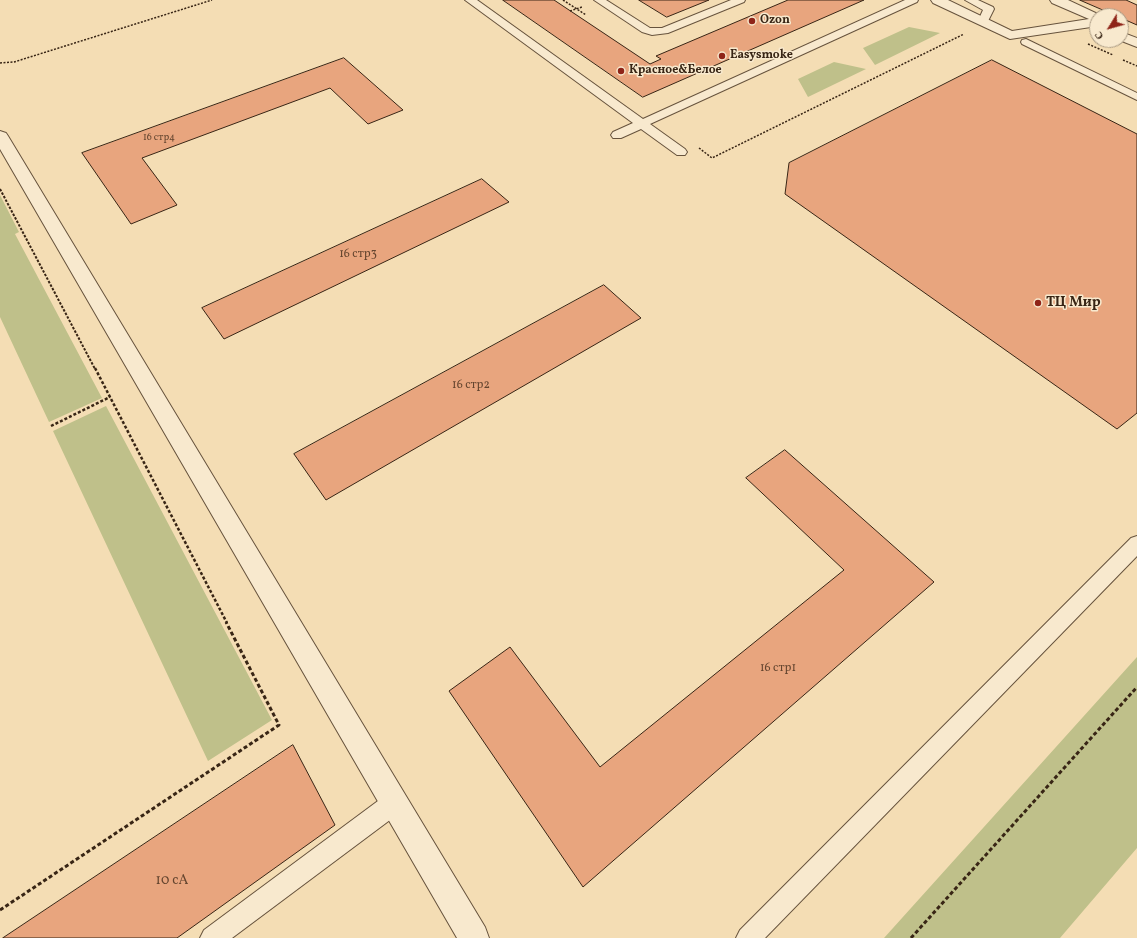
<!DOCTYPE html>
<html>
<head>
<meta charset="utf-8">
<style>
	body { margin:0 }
	#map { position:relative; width:1137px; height:938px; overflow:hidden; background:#f4ddb4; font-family:Vollkorn,serif }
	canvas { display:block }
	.north { position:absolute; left:1089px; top:8px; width:40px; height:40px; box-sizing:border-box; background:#f8e9ce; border:1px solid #ab9b84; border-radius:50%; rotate:233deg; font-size:11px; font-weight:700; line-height:16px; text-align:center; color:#382515 }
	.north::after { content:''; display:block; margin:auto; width:14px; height:18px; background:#8f2418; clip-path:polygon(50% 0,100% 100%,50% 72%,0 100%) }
</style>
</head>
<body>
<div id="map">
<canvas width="1137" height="938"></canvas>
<div class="north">С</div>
</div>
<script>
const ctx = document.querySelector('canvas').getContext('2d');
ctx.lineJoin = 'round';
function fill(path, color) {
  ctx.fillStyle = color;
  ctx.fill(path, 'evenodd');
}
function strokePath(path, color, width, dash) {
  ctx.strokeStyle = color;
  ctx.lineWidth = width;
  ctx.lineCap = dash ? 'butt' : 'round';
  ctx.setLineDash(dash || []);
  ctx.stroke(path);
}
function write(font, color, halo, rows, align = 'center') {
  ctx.font = font + ' Vollkorn,serif';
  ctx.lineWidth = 3;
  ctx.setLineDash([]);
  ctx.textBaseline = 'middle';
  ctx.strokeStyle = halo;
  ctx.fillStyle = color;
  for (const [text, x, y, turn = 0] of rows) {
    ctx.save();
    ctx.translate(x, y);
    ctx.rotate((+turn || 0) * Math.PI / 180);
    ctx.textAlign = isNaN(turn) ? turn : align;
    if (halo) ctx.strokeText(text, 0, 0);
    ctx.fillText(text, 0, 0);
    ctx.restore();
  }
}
const green = new Path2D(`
	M909 27 940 33 875 65 863 48Z
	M834 62 866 69 808 97 798 79Z
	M0 195 19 232 15 234 102 398 49 422 0 317Z
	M106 406 272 720 208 761 53 431Z
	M1137 657V848L1060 938H884Z`);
const building = new Path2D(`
	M503 0H554L650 64 661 59 656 56 788 0H864L643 97Z
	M639 0H709L667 17Z
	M1080 0H1126L1137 5V25L1121 18V16H1117Z
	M344 58 403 110 368 124 330 88 142 158 177 205 131 224 82 153Z
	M992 60 1137 134V413L1117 429 785 194 789 163Z
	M482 179 509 202 224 339 202 308Z
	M604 285 641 318 326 500 294 454Z
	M785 450 934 582 583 887 449 691 510 647 600 767 844 570 746 478Z
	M293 745 335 825 177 938H3Z`);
const pathFar3 = new Path2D(`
	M563 0 586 15
	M570 11 582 7
	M1088 44 1113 55
	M1123 60 1137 66
	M0 63 14 62 212 0
	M699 148 712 158 964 34`);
const pathFar2 = new Path2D(`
	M0 189 95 369`);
const pathFar1 = new Path2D(`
	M95 368 227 623
	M51 426 110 397`);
const path = new Path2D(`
	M0 910 279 725 226 622
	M911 938 1137 687`);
const lane = new Path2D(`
	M465 0H477L643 119 905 0H918L917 2 650 124 685 149 687 152 685 155H677L641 129 621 138H613L611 135 613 132 633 123Z
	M594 0H606L650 28H662L731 0H745L744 2 668 33 652 35 642 32Z
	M965 0H978L993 7 994 9 987 23 983 24 978 21 983 10Z
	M1026 39 1137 93V100L1022 44 1021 42 1022 40Z
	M1137 536V556L765 938H736L740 930 1131 538Z
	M394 792 402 795 405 803 402 811 232 938H200L204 930 386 795Z`);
const street = new Path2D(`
	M931 0H948L1012 31 1089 19 1052 3 1050 0H1068L1102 16H1097V29L1091 27 1010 39 933 3Z
	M1121 32 1137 38V47L1119 40H1121Z
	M0 131 6 133 8 136 485 927 489 938H457L0 149Z`);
const markers = [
	[752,21,4,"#8f2418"],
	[722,56,4,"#8f2418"],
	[621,71,4,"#8f2418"],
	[1038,303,4,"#8f2418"]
];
const farNumbernames = [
	["16 стр4",159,138]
];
const farPoinames = [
	["Ozon",760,21],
	["Easysmoke",730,56],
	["Красное&Белое",629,71]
];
const numberNames = [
	["16 стр3",358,255],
	["16 стр2",471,386],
	["16 стр1",778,669]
];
const poiNames = [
	["ТЦ Мир",1046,303]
];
const nearNumbernames = [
	["10 сА",172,881]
];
fill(green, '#bfc08a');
fill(building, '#e8a57e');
strokePath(building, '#382515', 1);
strokePath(lane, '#67533d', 2);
strokePath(street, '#67533d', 2);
strokePath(pathFar3, '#382515', 1.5, [2, 1.5]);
strokePath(pathFar2, '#382515', 2, [2.5, 1.5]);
strokePath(pathFar1, '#382515', 2.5, [3, 2]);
strokePath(path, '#382515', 3, [4, 2.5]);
fill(lane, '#f8e9ce');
fill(street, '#f8e9ce');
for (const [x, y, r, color] of markers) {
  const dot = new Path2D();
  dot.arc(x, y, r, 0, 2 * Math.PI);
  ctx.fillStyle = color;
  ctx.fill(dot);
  strokePath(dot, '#f8e9ce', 1.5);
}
write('10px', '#64452f', null, farNumbernames);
write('bold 12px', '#382515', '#f8e9ce', farPoinames, 'left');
write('12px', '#64452f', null, numberNames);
write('bold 14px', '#382515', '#f8e9ce', poiNames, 'left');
write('14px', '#64452f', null, nearNumbernames);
</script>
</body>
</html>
